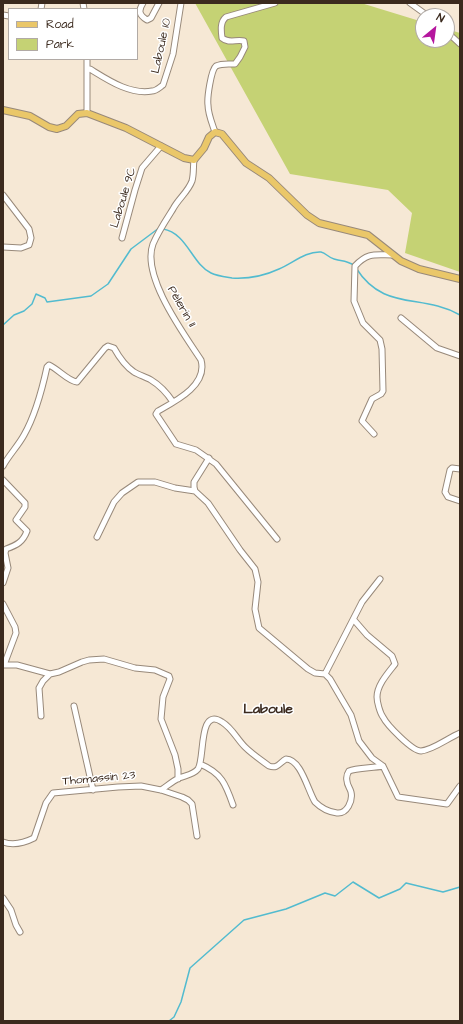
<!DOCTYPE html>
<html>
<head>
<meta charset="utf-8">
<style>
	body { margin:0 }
	#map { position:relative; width:463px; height:1024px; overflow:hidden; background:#f6e8d5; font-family:"Architects Daughter",sans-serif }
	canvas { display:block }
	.frame { position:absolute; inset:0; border:4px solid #3b2a1e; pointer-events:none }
	.legend { position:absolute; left:8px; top:8px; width:130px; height:52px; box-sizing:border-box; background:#fff; border:1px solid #b1aaa5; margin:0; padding:5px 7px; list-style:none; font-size:12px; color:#3b2a1e }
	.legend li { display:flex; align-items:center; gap:8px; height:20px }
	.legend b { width:20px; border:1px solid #b1aaa5 }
	.north { position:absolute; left:415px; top:8px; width:40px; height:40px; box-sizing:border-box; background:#fff; border:1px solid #b1aaa5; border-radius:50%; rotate:29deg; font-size:11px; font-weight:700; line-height:16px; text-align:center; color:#3b2a1e }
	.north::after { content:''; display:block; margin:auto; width:14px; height:18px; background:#b5179e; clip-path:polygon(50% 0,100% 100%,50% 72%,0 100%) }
</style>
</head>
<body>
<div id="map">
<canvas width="463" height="1024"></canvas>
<div class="frame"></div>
<ul class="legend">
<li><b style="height:5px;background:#eac769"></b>Road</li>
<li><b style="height:11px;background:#c5d274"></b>Park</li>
</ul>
<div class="north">N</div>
</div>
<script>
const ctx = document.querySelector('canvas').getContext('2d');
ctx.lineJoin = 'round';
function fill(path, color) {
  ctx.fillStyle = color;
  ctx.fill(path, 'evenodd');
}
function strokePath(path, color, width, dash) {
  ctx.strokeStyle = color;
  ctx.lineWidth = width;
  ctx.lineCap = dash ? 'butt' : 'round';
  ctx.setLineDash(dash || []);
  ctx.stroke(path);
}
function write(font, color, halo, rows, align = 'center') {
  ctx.font = font + ' "Architects Daughter",sans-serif';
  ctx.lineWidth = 3;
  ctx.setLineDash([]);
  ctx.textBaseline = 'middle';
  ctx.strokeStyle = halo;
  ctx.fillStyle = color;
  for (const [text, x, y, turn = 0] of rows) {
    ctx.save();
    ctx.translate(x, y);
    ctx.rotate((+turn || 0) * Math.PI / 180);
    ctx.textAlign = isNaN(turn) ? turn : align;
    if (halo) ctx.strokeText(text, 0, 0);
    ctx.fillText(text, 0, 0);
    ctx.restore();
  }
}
const green = new Path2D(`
	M195 3H361L423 22V40H447V29L460 33V272L405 253 412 213 388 190 290 174Z`);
const stream = new Path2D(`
	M163 229C187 233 192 264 211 273 217 276 226 277 232 278 249 279 264 276 279 269 293 263 306 251 321 252 326 253 329 258 334 259 344 262 343 259 354 265
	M356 268C384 312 421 293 460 315
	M3 325 14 315 24 311 32 304 36 294 45 298 47 302 91 296 108 284 131 249 159 228
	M169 1021 174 1017 181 1002 190 968 244 920 286 909 325 893 335 896 353 882 379 898 400 889 406 883 443 892 460 887`);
const minor = new Path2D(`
	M83 3 84 9
	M143 3C138 11 139 15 147 20L151 18 159 3
	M410 3 428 16
	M41 9 42 3
	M3 15 9 16
	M447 32 460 44
	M87 59V69
	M87 113V69H90C108 80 130 95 152 91 156 91 160 87 163 85L173 54 181 3
	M215 132C212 123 208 114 208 105 207 98 211 70 216 66 222 63 228 64 235 64L240 57 245 47 244 41C236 39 229 44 222 38 221 30 220 22 226 17L275 3
	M194 160C193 167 194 174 192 181 188 192 178 199 173 209 166 220 158 232 153 244 141 276 184 334 201 360 208 385 176 401 158 411L156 414 176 444 196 450 216 464 277 539
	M3 195 29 229 31 238 29 245 21 248 3 247
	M122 238 135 190 142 168 161 146
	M401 318 437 348 460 356
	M374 434 362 421 372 399 381 394 383 391 382 349 380 340 363 323 354 301 355 266C368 252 375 255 393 255
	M209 458 194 482V487L195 491 208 503 240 550 255 569 258 582 255 609 259 628 308 669 315 673 325 674 330 679 351 715 359 741 372 758 383 766 398 797 447 804 460 786
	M3 466C9 455 18 446 24 435 36 414 42 390 47 367L49 365C58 369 68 381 77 382L105 348 108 346 114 348C119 357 125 366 134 372 139 375 146 377 151 380 161 386 167 393 173 402
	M460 469 452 468 450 470 445 492 448 497 460 501
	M3 480 25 503V507L16 520 27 531C23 542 17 545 6 549L5 553 8 568 3 583
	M97 537 114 502 122 493 138 482H155L175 488 195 491
	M3 604 15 627 16 633 4 665
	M354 620 367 635 392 656 395 664C388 673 377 685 377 697 377 702 380 713 383 717 387 725 412 751 421 751 433 750 448 738 460 733
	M3 665H17L50 674
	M325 674 362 602 380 579
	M74 706 93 790
	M41 716 39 688 43 681 50 674 59 672 82 662 89 660 104 659 135 668 155 670 169 676 170 679 163 697 161 719 175 755 178 769V779
	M200 764C222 773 226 785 233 805
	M161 790C167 786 173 781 179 778 186 775 193 775 198 769 205 759 198 706 222 722 232 728 237 739 245 747 252 754 261 760 269 766 278 769 279 763 286 759 301 759 308 791 315 802 321 808 329 812 337 813 347 814 353 801 351 792 350 788 347 785 347 781 346 777 347 774 349 771 356 768 373 768 383 766
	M3 842C14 846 24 843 34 838L46 803 53 793 118 787 141 786 161 790 182 797 188 800 192 804 197 836
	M3 898 11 910 16 925 20 932`);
const major = new Path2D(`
	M3 110 30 116 49 127 57 129 66 126 78 114 87 113 126 128 184 158 194 160 204 148 209 137 215 132 222 134 246 163 269 178 307 215 319 223 368 235 401 261 419 269 460 279`);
const streetNames = [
	["Laboule 10",162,46,-78],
	["Laboule 9C",124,198,-73],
	["Pèlerin 11",181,307,60],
	["Thomassin 23",99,779,-5]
];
const quarterNames = [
	["Laboule",268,710]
];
fill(green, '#c5d274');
strokePath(stream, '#52bbcf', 1.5);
strokePath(minor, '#98897a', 7);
strokePath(major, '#98897a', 8);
strokePath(minor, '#fff', 5);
strokePath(major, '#eac769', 6);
write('12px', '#3b2a1e', '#fff', streetNames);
write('bold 14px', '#3b2a1e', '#fff', quarterNames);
</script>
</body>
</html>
